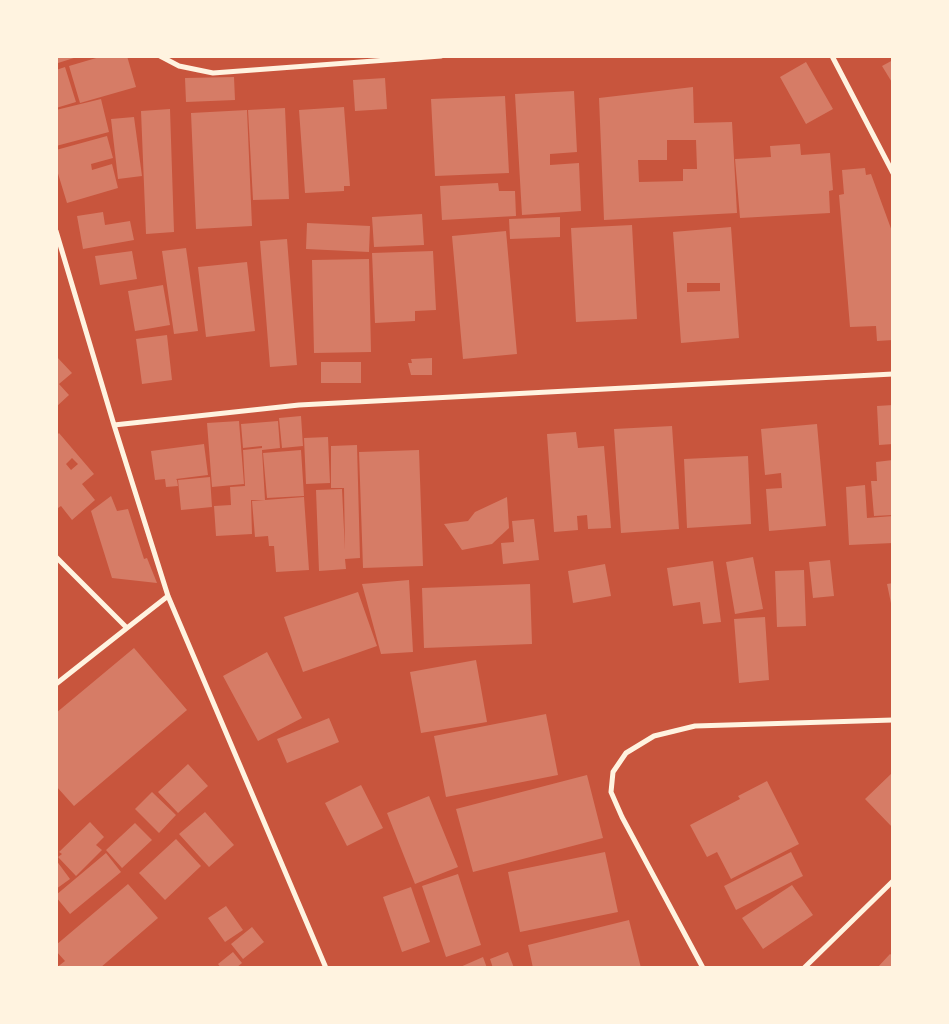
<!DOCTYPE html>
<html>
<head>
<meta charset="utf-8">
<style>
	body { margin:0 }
	#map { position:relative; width:949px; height:1024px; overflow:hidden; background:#c8553d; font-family:"DM Sans",sans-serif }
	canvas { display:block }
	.frame { position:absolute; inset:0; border:58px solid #fff3e0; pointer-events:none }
</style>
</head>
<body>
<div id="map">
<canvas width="949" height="1024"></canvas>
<div class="frame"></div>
</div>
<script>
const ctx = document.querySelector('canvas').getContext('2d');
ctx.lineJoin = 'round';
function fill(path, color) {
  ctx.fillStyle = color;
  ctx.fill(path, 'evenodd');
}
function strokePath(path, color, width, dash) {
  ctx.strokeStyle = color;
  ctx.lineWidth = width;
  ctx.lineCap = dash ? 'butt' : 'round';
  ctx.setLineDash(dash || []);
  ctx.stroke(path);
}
const building = new Path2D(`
	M56 56H77V57L58 63Z
	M103 56H127L136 87 80 103 69 66Z
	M893 60V84L882 66Z
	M806 62 833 109 806 124 780 77Z
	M65 67 76 102 56 108V70Z
	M234 77 235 100 186 102 185 78Z
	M385 78 387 109 355 111 353 80Z
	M693 87 694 123 732 122 737 213 604 220 599 98ZM667 140H696L697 169H683V181L639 182 638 160H667Z
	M574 91 577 152 550 154V165L579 163 581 211 522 215 515 94Z
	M505 96 509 173 435 176 431 99Z
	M101 99 109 132 56 146V110Z
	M344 107 350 186H344V191L305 193 299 110Z
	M285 108 289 199 253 200 248 110Z
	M170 109 174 232 146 234 141 111Z
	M247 110 252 226 196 229 191 113Z
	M134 117 142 176 118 179 111 119Z
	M107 136 113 158 91 164 92 170 112 164 118 188 67 203 56 167V150Z
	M800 144 801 155 830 153 833 190 829 191 830 213 740 218 735 159 771 157 770 146Z
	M865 168 866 175 871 174 893 234V340L877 341 876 326 850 327 839 195 844 194 842 170Z
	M498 183 499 191H515L516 216 442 220 440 186Z
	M103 212 105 225 130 221 134 240 83 249 77 216Z
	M422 214 424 245 374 247 372 217Z
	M560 217V237L510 239 509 219Z
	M307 223 370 226 369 252 306 249Z
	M632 225 637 319 576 322 571 228Z
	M731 227 739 338 681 343 673 232ZM687 283H720V291L687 292Z
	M506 231 517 354 463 359 452 236Z
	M287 239 297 365 270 367 260 241Z
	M186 248 198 331 174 334 162 251Z
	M132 251 137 279 100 285 95 256Z
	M433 251 436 310 415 311V321L375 323 372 253Z
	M369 259 371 352 314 353 312 260Z
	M247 262 255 331 206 337 198 267Z
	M163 285 170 325 135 331 128 291Z
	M167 335 172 380 142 384 136 339Z
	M56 356 72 373 59 384 69 395 56 407Z
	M432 358V375H411L408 363H412L411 359Z
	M321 362H361V383H321Z
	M893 405V444L879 445 877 406Z
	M301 416 303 446 282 448 279 418Z
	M239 421 244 484 212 487 207 423Z
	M278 421 280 448 262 450 265 500H251L252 534 216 536 214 506 231 505 230 487 245 486 243 450 262 448V446L243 448 241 424Z
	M817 424 826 526 769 531 766 489 782 488 781 473 765 475 761 429Z
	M672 426 679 529 621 533 614 429Z
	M576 432 578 448 604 446 611 528 588 529 587 515 577 516 578 530 554 532 547 434Z
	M59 433 94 474 82 484 95 500 72 520 61 506 58 508 56 507V436ZM72 458 78 464 71 470 66 464Z
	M328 437 330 483 306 484 304 438Z
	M204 444 208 475 176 479 177 480 178 486 166 487 165 479 155 480 151 451Z
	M357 445 360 558 345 559 346 569 319 571 316 490 342 489 345 550 344 488H331V446Z
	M301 450 304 496 267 498 263 453Z
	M419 450 423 566 363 568 359 452Z
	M748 456 751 524 687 528 684 459Z
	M893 460V515L874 516 871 481H877L876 462Z
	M210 477 212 507 181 510 178 480Z
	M865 485 867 518 893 516V543L849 545 846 487Z
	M111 496 117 511 128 509 144 559 147 558 157 583 112 578 91 511Z
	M304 497 309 570 276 572 274 546H269L268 536 255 537 252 501Z
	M507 497 509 528 492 544 462 550 444 524 468 521 475 512Z
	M534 519 539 560 503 564 501 543 514 542 512 521Z
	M753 557 763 609 735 614 726 562Z
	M830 560 834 596 813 598 809 562Z
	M713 561 721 622 703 624 700 602 673 606 667 568Z
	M605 564 611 596 573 603 568 571Z
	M804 570 806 626 777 627 775 571Z
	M409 580 413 652 381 654 362 584Z
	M893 583V607L892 608 887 584Z
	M530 584 532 644 424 648 422 588Z
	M358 592 377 646 303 672 284 617Z
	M765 617 769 680 739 683 734 619Z
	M134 648 187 710 74 806 56 786V713Z
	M267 652 302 718 258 741 223 676Z
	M476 660 487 722 421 733 410 672Z
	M546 714 558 775 446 797 434 736Z
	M329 718 339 742 287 763 277 739Z
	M188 764 208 786 178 813 158 792Z
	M893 772V828L865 799Z
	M587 775 603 838 473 872 456 809Z
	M767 781 799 844 731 879 717 852 707 857 690 825 740 799 738 796Z
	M361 785 383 828 347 846 325 803Z
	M152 792 176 815 159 833 135 809Z
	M429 796 458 867 415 884 387 813Z
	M205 812 234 845 209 867 179 834Z
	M90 822 104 837 96 845 102 850 76 876 58 857 62 854 59 852Z
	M135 823 152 840 122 868 106 850Z
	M176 839 201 866 165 900 139 873Z
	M605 852 618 912 520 932 508 872Z
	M791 852 803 876 736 910 724 886Z
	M106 853 121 872 70 914 56 897V895Z
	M56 860 70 879 56 889Z
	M458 874 481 945 446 957 422 886Z
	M128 884 158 918 100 968H56L65 961 56 951V945Z
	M792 885 813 915 763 949 742 918Z
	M411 887 430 942 402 952 383 897Z
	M226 906 243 930 225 942 208 918Z
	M629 920 641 968H533L528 945Z
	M252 927 264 942 243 959 231 944Z
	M233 952 242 963 236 968H221L218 964Z
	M508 952 514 968H493L490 959Z
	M890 954 893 956V968H877Z
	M483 957 487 968H458Z`);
const minor = new Path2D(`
	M160 56 179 66 213 73 441 56
	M832 56 893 173
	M56 231 114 425 168 596 326 968
	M114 425 299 405 893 374
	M56 557 127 628 168 596
	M56 684 127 628
	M703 968 622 817 611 792 613 772 626 753 654 736 695 726 893 720
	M804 968 893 881`);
fill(building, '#d67c66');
strokePath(minor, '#fff3e0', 5);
</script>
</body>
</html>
